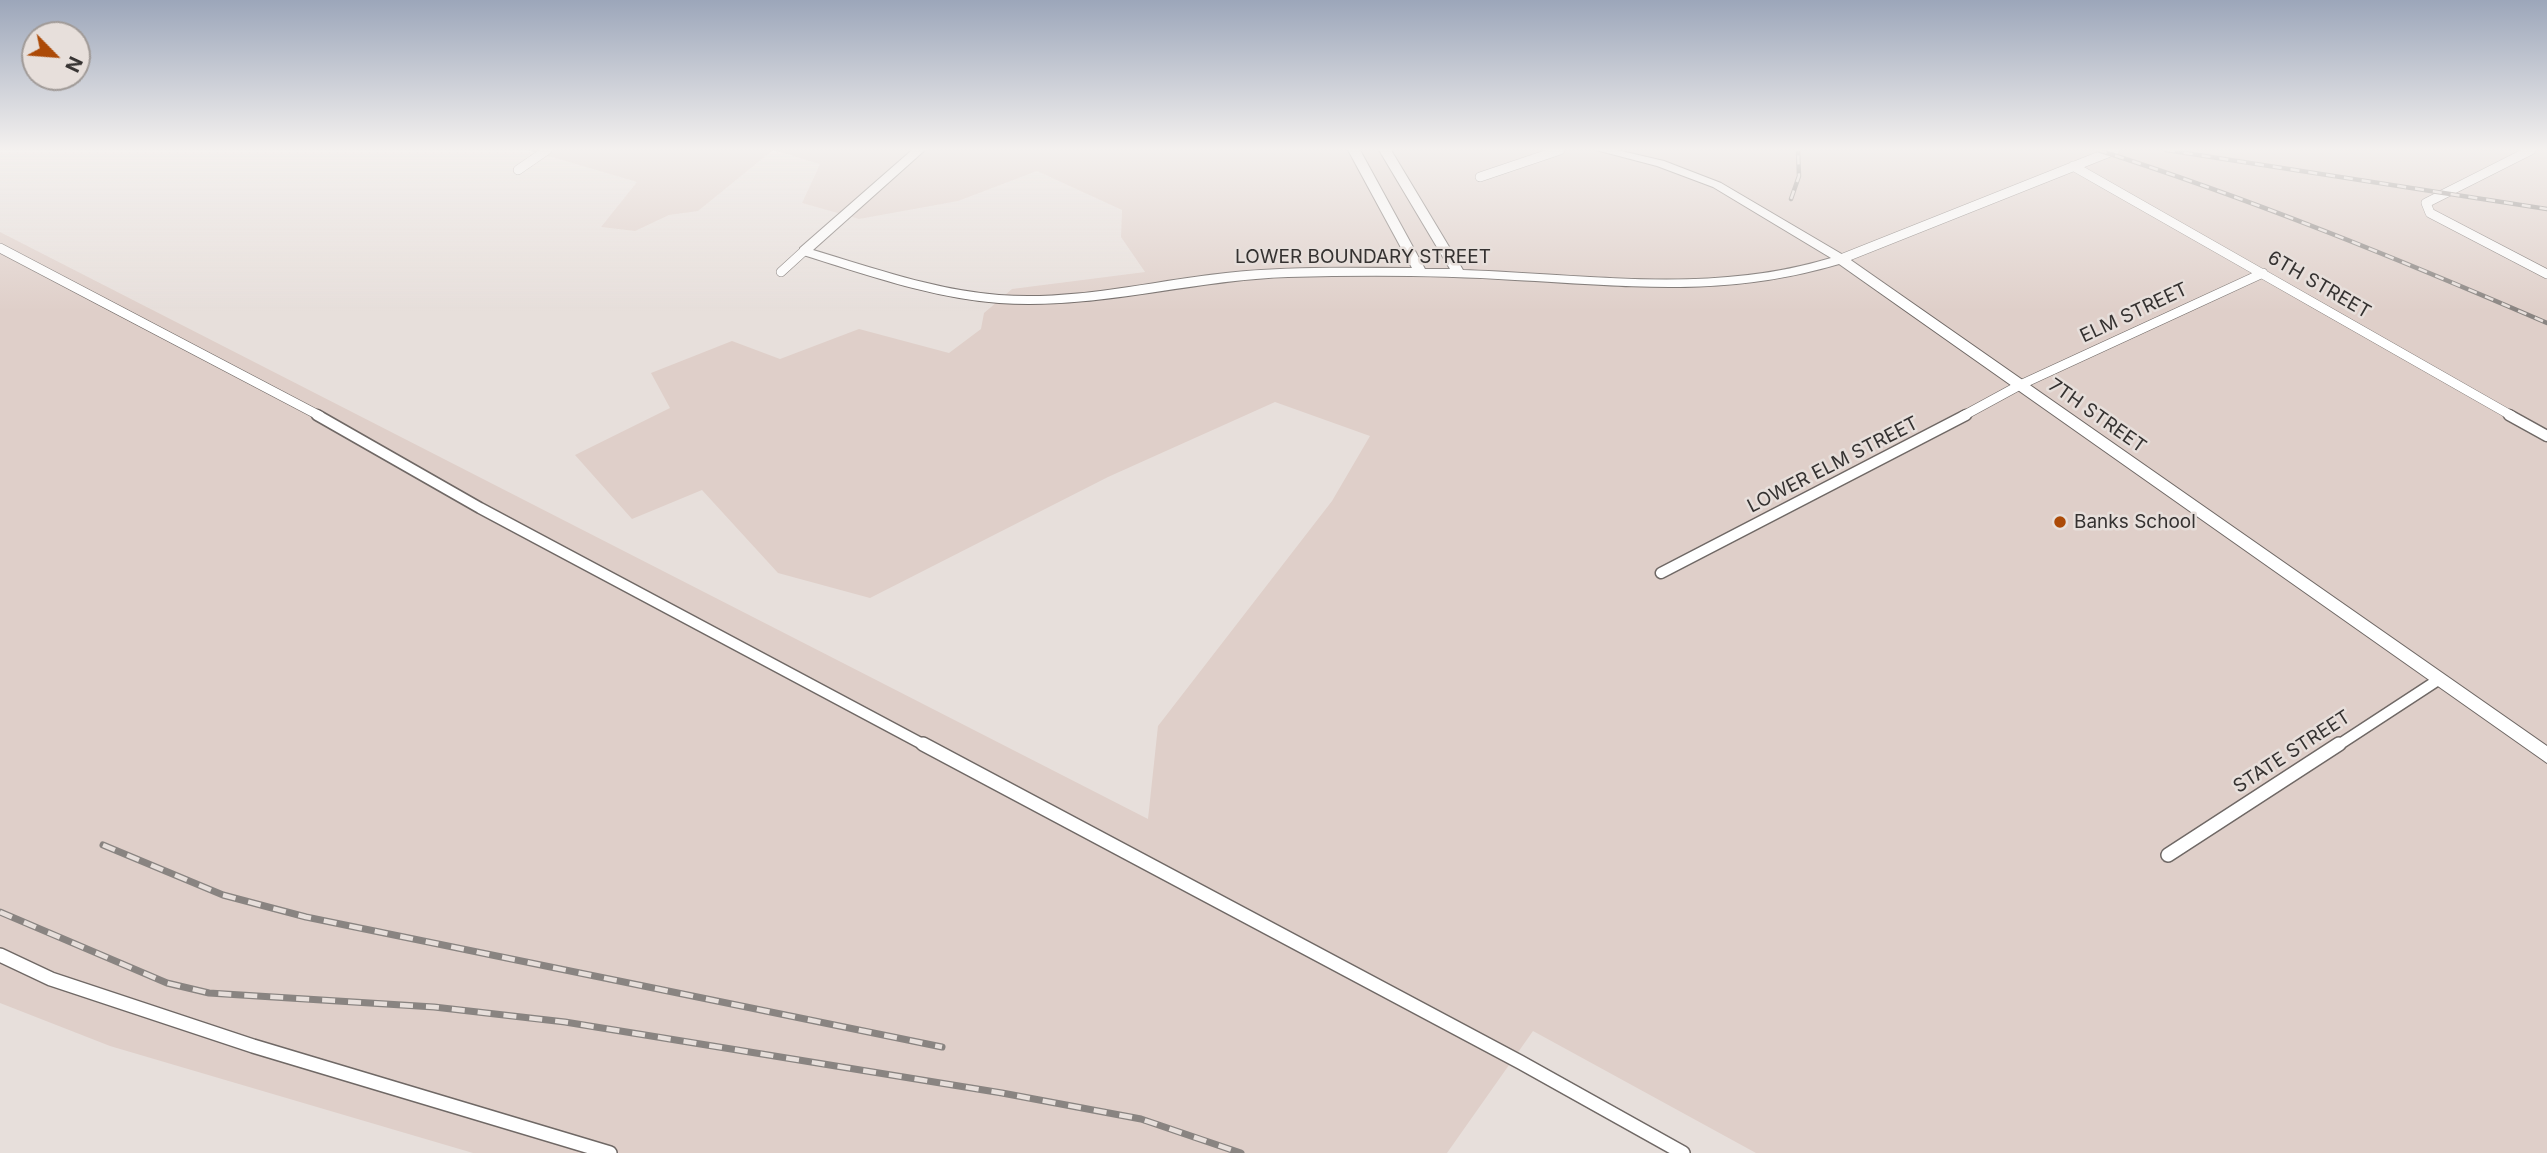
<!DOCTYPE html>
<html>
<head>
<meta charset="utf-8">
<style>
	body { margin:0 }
	#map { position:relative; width:2547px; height:1153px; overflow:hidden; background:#e7dfdb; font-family:Inter,sans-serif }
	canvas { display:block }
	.north { position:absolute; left:21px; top:21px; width:70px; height:70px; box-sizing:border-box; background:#e7dfdb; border:2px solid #a09a97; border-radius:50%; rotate:115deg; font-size:19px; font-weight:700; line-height:28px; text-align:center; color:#353231 }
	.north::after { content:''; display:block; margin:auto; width:24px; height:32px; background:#ac4a07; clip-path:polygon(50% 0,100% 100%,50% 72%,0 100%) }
</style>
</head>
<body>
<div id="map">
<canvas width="2547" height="1153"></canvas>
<div class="north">N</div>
</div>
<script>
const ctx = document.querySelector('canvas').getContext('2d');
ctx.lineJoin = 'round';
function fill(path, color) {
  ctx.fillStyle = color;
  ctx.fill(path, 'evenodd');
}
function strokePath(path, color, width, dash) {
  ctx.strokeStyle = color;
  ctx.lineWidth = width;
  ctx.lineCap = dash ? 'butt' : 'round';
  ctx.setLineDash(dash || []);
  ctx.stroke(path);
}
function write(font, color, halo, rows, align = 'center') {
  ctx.font = font + ' Inter,sans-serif';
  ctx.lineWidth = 5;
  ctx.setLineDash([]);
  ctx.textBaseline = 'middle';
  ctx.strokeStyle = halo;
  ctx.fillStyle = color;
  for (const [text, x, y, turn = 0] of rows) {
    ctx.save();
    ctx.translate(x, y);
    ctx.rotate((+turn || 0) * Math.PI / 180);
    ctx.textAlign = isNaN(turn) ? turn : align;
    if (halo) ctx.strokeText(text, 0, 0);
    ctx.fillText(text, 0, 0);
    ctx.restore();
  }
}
const built = new Path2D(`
	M528 150H2547V1153H1756L1533 1031 1447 1153H473L110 1046 0 1003V232L1148 819 1158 726 1332 501 1370 436 1275 402 1108 477 870 598 778 573 702 490 632 519 575 455 670 408 651 373 732 341 780 359 859 329 949 353 981 329 984 313 1012 289 1145 272 1121 237 1122 210 1037 171 958 201 859 219 802 203 820 164 773 150 698 211 669 215 635 231 601 227 637 182Z`);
const streetFar2 = new Path2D(`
	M2531 150 2426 203 2430 213 2547 274
	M2073 166 2512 416
	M518 170 547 150
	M1480 177 1560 150
	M0 248 320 416
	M1841 259 2115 150
	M781 272 804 251
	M1963 416 2020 385 2263 273`);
const streetFar1 = new Path2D(`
	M317 415 480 508 926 746
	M2509 415 2547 436
	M1661 573 1966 415
	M2337 746 2438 680`);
const street = new Path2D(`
	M923 744 1520 1062 1683 1153
	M2168 855 2339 744
	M0 955 51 979 253 1046 610 1153`);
const secondary = new Path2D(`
	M912 150H925L813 250C874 268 935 290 999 295 1075 301 1151 281 1226 273 1287 266 1351 268 1412 268L1348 150H1360L1425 269H1450L1379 150H1391L1463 270C1588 274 1708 295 1831 258L1713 187 1657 166 1596 150H1617L1664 161 1721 183 1845 256 2547 746V763L1839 264C1724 298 1632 286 1515 280 1439 275 1364 275 1288 277 1192 280 1095 310 999 303 931 298 865 274 800 254V248Z`);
const railFar1 = new Path2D(`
	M2098 150C2251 199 2399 259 2547 323
	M2166 150 2547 209
	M1791 199 1799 176 1798 150`);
const rail = new Path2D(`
	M103 845 223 895 306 917 942 1047
	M0 912 167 983 209 993 434 1007 565 1022 1002 1093 1141 1119 1241 1153`);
const markers = [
	[2060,522,7,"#ac4a07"]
];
const streetNames = [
	["LOWER BOUNDARY STREET",1363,257],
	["6TH STREET",2319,285,30],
	["ELM STREET",2134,313,-25],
	["7TH STREET",2097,416,35],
	["LOWER ELM STREET",1833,465,-27],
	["STATE STREET",2292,752,-33]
];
const poiNames = [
	["Banks School",2074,522]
];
fill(built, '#dfcfc9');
strokePath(streetFar2, '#6f6865', 10);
strokePath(streetFar1, '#6f6865', 13);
strokePath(street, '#6f6865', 16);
strokePath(secondary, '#6f6865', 2);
strokePath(streetFar2, '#fff', 9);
strokePath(streetFar1, '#fff', 10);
strokePath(street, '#fff', 13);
fill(secondary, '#fff');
strokePath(railFar1, '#898481', 4.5);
strokePath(rail, '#898481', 7);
strokePath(railFar1, '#e7dfdb', 2.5, [9]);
strokePath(rail, '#e7dfdb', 4.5, [13]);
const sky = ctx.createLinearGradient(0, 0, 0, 311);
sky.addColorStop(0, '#9ca6ba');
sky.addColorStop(0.48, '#f4f1ef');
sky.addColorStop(1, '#f4f1ef00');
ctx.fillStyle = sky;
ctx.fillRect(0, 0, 2547, 311);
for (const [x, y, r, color] of markers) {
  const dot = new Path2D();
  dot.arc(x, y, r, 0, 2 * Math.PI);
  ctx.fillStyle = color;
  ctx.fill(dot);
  strokePath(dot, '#e7dfdb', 2.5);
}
write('19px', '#353231', '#e7dfdb', streetNames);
write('19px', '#353231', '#e7dfdb', poiNames, 'left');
</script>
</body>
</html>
